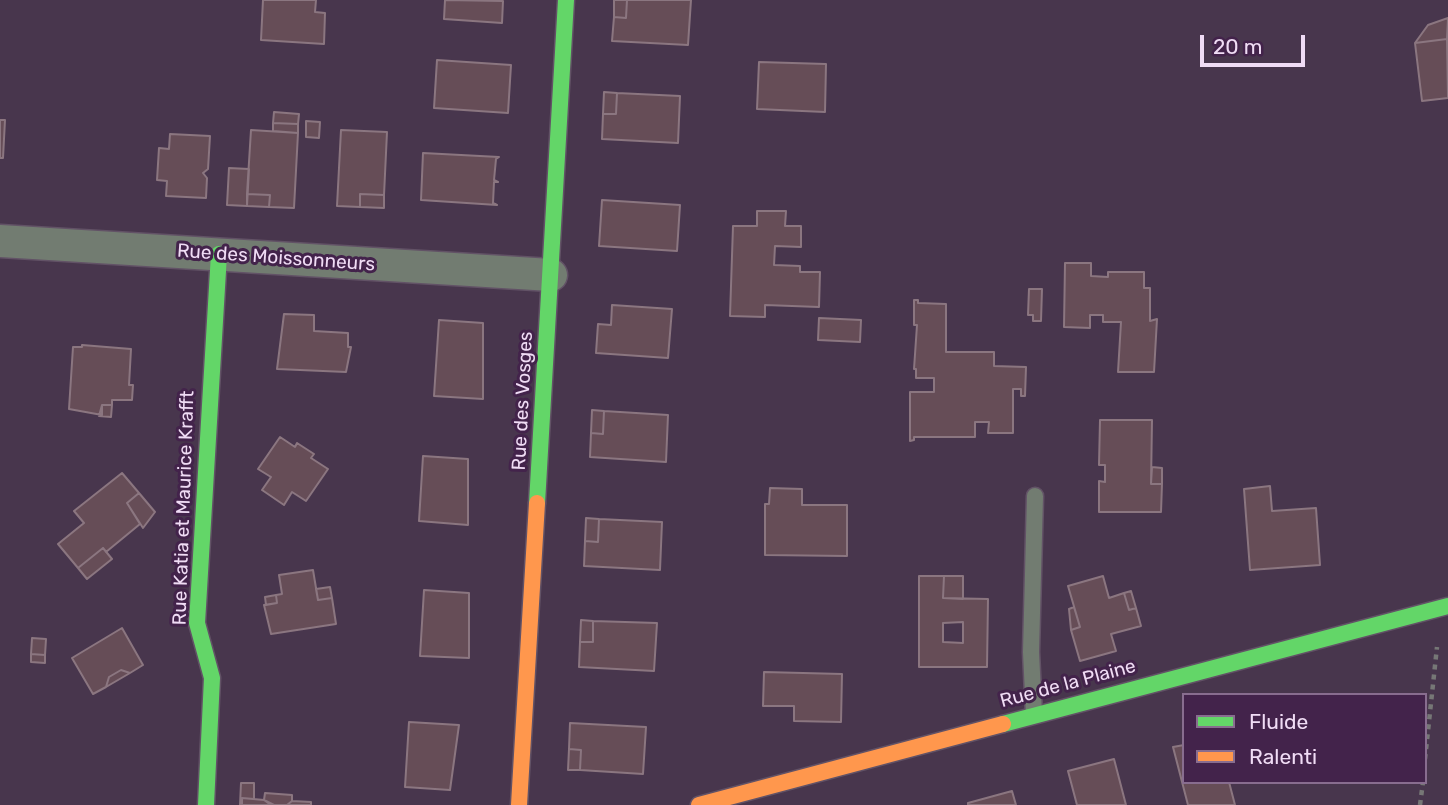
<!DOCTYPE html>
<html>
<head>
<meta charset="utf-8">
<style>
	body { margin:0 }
	#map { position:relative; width:1448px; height:805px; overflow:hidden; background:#48364d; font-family:Rubik,sans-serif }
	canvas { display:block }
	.legend { position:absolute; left:1182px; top:693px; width:245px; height:91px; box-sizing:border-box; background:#43234b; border:2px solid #886d8f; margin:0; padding:9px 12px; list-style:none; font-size:21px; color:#f0dcf5 }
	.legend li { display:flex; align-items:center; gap:14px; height:35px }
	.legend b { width:35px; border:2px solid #886d8f }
	.scale { position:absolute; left:1200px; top:35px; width:105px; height:32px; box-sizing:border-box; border:4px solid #f0dcf5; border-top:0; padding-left:9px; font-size:21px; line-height:24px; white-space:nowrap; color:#f0dcf5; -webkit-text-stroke:5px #43234b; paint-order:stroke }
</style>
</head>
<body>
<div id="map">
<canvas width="1448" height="805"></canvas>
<ul class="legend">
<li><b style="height:9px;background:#63d668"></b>Fluide</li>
<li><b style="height:9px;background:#ff974d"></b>Ralenti</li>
</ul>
<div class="scale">20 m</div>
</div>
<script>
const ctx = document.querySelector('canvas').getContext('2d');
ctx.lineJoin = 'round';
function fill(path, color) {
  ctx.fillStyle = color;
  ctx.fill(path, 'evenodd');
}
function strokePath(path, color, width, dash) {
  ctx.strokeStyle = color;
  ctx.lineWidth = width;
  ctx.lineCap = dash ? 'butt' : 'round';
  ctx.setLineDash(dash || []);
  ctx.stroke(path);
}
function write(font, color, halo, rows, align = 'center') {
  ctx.font = font + ' Rubik,sans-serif';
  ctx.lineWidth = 6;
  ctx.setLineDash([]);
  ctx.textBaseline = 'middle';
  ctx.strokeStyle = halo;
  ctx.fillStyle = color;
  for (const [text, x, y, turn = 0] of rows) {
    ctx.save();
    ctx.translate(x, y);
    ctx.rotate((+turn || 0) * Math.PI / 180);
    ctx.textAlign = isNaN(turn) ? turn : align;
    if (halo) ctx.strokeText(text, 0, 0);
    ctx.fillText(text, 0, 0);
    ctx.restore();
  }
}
const building = new Path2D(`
	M263 0H316L315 12 325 13 324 44 261 40Z
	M445 0 503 1 502 23 444 19Z
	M614 0H627L626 18 614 17Z
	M627 0H691L688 45 612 41 614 17 626 18Z
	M1448 18 1447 39 1415 43 1428 25Z
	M1447 39 1448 98 1422 101 1415 43Z
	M437 60 511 65 508 113 434 108Z
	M759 62 826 64 825 112 757 109Z
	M604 92 617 93 616 114H603Z
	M617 93 680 96 678 143 602 139 603 114H616Z
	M274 112 299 114 298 124 273 123Z
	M0 120H5L3 158H0Z
	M306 121 320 122 319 138 306 137Z
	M273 123 298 124V133L273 131Z
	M251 130 298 133 294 208 269 207 270 195 247 194Z
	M341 130 387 132 384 195 360 194V207L337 206Z
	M170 134 210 136 208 169 203 173 207 178 206 198 166 196 167 181 157 180 159 148 169 149Z
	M423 153 499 157 496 159 494 180 498 182H494L493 203 497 205 421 200Z
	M229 168 249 169 247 206 227 205Z
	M247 194 270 195 269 207 247 206Z
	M360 194 384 195V208L360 207Z
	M602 200 680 205 677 251 599 246Z
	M757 211H786L785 226H801V247L775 246 774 265 800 266V272H820L819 307 765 305V317L730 316 733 226H757Z
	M1065 263H1091V276L1108 277V272H1144V288H1150V321L1157 319 1154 372H1118L1121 322H1103V315H1090V328L1064 327Z
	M1029 289H1042L1041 321H1033V315H1028Z
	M914 300H918V303L946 304V352H994V366L1026 367 1025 396H1021V389H1013V433H988L989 422H975V437H914V440L910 441V392H934V378H916V369H914L917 325H914Z
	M612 305 672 309 668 358 596 353 598 324 611 325Z
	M284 314 314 315V331L348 333V347H351L346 372 277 369Z
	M819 318 861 320 860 342 818 340Z
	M439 320 483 323V399L434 396Z
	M82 345 131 349 129 385H133L132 400H112V405H102V415L69 409 73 347H82Z
	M102 405H112L111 417 99 416Z
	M592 410 604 411 603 434 591 433Z
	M604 411 668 415 666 462 590 457 591 433 603 434Z
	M1100 420H1152L1151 484H1162L1161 512H1099V481L1105 482V465H1099Z
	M280 437 295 447 297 443 314 454 311 458 328 469 306 501 292 492 284 505 262 490 271 477 258 469Z
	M423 456 468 459V525L419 521Z
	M1152 467 1162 468V484H1151Z
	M122 473 139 493 127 503 140 524 106 552 103 548 78 568 58 544 84 523 74 511Z
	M1270 486 1272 511 1316 508 1320 565 1250 570 1244 489Z
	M770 488 802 489V505H847V556L765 555V504H769Z
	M139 493 155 512 143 528 127 503Z
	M586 518 599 519 598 542 585 541Z
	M599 519 662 522 660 570 584 566 585 541 598 542Z
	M103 548 112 559 87 579 78 568Z
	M313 570 318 600 332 598 336 624 271 634 264 605 277 603 276 595 282 594 279 575Z
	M919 576H944L943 598 988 599 987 667H919ZM963 622V643L943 642V623Z
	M944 576H963V599L943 598Z
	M1103 576 1109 598 1124 593 1129 610 1136 608 1141 626 1111 634 1116 651 1080 661 1071 630 1080 627 1068 586Z
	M330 587 332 598 318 600 316 589Z
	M424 590 469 593V658L420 656Z
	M1131 591 1136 608 1129 610 1124 593Z
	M276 595 277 603 266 605 265 597Z
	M1074 607 1080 627 1071 630 1069 609Z
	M581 620 593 621V642H580Z
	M593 621 657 623 654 671 579 667 580 642H593Z
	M122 628 143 665 130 673 121 670 109 677 106 687 93 694 72 658Z
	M32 638 46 639 45 655 31 654Z
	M31 654 45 655V663L31 662Z
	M121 670 130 673 106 687 109 677Z
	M764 672 842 674 841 722 794 721V706H763Z
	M409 722 459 725 450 790 405 787Z
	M570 723 646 727 643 774 580 770 581 750 569 749Z
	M1184 745V782H1229L1235 805H1188L1173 747Z
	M569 749 581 750 580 770H568Z
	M1114 759 1126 805H1077L1068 771Z
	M241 783H254V799L242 798V805H240Z
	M1012 791 1016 805H968V803Z
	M265 793 292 795V801L287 805H271L264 800Z
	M242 798 264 800 274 805H242Z
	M292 801 311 802V805H287Z`);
const path = new Path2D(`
	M1425 759 1437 647
	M1420 805 1423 782`);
const lane = new Path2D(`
	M1034 715 1031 652 1035 496`);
const street = new Path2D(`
	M0 241 551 275`);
const fast = new Path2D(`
	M537 503 566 0
	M1003 724 1448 606
	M206 805 212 678 197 623 219 254`);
const slow = new Path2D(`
	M519 805 537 503
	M699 805 1003 724`);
const streetNames = [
	["Rue des Moissonneurs",276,258,4],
	["Rue des Vosges",523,401,-87],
	["Rue Katia et Maurice Krafft",184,508,-88],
	["Rue de la Plaine",1068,684,-15]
];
fill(building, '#664d57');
strokePath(building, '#8b7680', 2);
strokePath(lane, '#625266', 19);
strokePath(street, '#625266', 35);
strokePath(fast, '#625266', 19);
strokePath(slow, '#625266', 19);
strokePath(path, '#767776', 4.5, [5, 5]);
strokePath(lane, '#727c71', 16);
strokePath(street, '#727c71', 32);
strokePath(fast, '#63d668', 16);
strokePath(slow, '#ff974d', 16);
write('19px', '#f0dcf5', '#43234b', streetNames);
</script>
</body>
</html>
